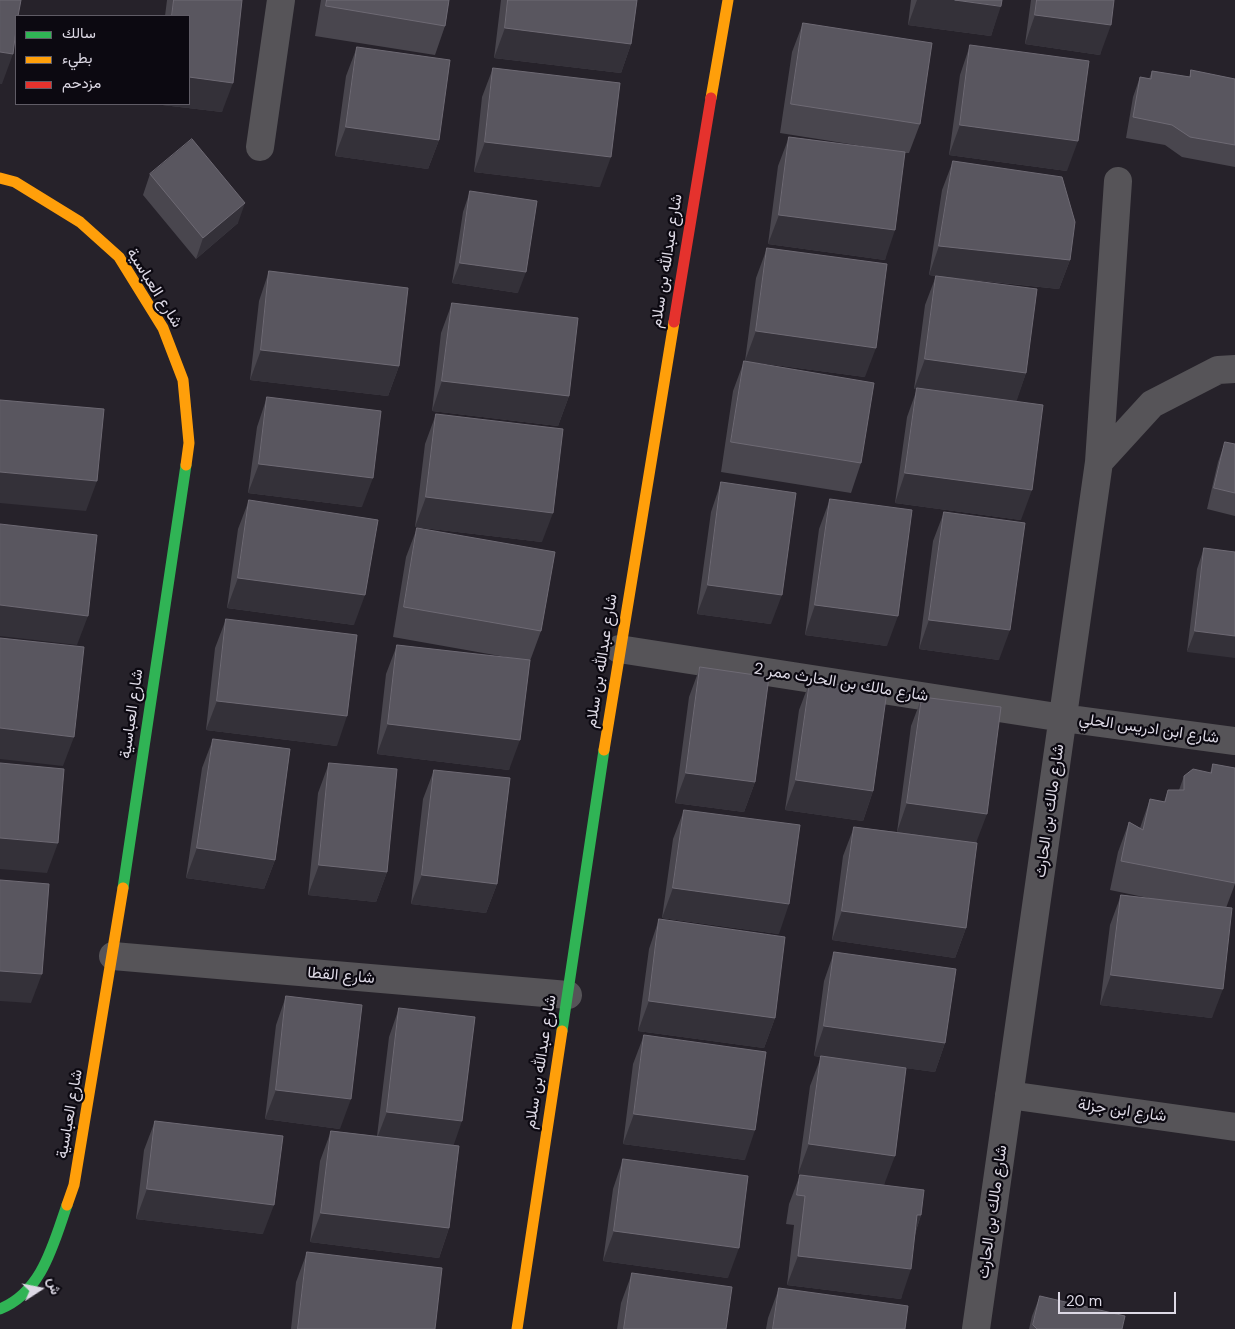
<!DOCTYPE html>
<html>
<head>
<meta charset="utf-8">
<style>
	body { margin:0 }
	#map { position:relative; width:1235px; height:1329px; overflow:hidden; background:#26222a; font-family:"DM Sans",Vazirmatn,sans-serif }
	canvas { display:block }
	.legend { position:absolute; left:15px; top:15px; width:175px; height:90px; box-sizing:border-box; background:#0c0911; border:1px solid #605c66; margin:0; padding:6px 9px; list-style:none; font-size:15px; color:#ddd9e5 }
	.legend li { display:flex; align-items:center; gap:10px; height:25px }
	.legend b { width:25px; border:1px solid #605c66 }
	.north { position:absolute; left:15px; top:1264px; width:50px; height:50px; -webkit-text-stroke:4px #0c0911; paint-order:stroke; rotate:79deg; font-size:14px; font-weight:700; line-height:20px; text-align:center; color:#ddd9e5 }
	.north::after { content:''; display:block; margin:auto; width:18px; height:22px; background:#ddd9e5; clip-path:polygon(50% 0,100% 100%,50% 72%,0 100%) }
	.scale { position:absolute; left:1058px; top:1292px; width:118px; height:22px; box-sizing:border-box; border:2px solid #ddd9e5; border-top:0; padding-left:6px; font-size:15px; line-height:18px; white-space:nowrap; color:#ddd9e5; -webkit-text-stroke:4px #0c0911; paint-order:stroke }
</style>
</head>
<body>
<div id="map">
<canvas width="1235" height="1329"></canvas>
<ul class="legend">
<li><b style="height:6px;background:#30b455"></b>سالك</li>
<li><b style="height:6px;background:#ff9f0a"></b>بطيء</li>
<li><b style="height:6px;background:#e5322d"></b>مزدحم</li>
</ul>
<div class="north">ش</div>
<div class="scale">20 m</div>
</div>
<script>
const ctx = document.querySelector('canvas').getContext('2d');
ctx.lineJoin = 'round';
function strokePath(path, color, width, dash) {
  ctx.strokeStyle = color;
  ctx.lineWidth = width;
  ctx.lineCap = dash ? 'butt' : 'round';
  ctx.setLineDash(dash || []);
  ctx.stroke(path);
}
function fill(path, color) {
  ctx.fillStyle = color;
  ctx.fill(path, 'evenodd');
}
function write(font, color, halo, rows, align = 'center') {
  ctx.font = font + ' "DM Sans",Vazirmatn,sans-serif';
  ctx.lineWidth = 4.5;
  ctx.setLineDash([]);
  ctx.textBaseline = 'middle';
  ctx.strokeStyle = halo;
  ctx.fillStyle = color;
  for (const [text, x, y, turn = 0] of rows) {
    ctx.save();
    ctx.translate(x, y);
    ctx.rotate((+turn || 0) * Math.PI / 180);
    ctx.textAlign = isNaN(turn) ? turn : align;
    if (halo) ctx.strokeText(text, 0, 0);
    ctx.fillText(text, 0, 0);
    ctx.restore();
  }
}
const street = new Path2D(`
	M260 147 281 0
	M1099 462 1118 181
	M619 649 1063 718 1235 741
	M113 956 568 995
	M1009 1095 1235 1127
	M976 1329 1099 462 1152 404 1218 370 1235 369`);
const fast = new Path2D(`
	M123 888 186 465
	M562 1031 604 750
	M0 1309C42 1292 53 1245 67 1205`);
const slow = new Path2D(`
	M711 98 728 0
	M0 178 15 182 80 222 119 257 163 328 183 380 189 443 186 465
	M604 750 674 322
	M67 1205 74 1185 123 888
	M517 1329 562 1031`);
const jam = new Path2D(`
	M674 322 711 98`);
const wall = new Path2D(`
	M167 0H242L222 112 154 104H189V16H165Z
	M321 0H449L445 26 435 55 315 36Z
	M501 0H637L631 44 621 73 494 58Z
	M911 0H1002L991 36 908 25Z
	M1031 0H1114L1100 55 1025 44Z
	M803 23 920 124 909 153H905L885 260 768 244 778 166 789 137 887 150 780 133 792 52Z
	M970 45 1067 171 949 155 960 75Z
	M357 47 439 140 428 169 335 156 346 76Z
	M493 68 600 187 474 172 482 97Z
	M1191 70 1235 79V167L1182 157 1165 145 1126 138 1133 97 1140 77 1149 79 1152 71 1189 77Z
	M953 161 1070 260 1059 289 953 278 1026 373 1016 401 1021 520 895 503 907 417 917 389H914L925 305 936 276 929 275 942 190Z
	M150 174 238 223 196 259 143 195Z
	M470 191 518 293 452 283 463 212Z
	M767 248 865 377 745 361 756 278Z
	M269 271 399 366 388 396 250 380 259 301Z
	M452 303 569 396 558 426 432 411 441 333Z
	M744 361 861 463 851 493 721 472 733 391Z
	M267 397 362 507 248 493 257 427Z
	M436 414 542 542 415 527 425 444Z
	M1225 442 1235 444V516L1207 509 1218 462Z
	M721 482 771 624 697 614 711 512Z
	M830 499 887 646 805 635 819 529Z
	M249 500 354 625 227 608 238 529Z
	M944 512 999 660 919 649 933 541Z
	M417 528 541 631 530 661 509 770 377 754 386 674 397 645 517 659 393 637 406 557Z
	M1204 548 1235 552 1187 652 1197 569Z
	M226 619 337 746 206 730 215 648Z
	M700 667 755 782 744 812 675 803 689 697Z
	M810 681 873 791 863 821 785 810 799 710Z
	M922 697 976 843 966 928 955 958 832 940 843 856 854 827 897 832 911 726Z
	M213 739 275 860 264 889 186 878 202 768Z
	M329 763 387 872 376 902 308 895 318 793Z
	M1213 764 1235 768V884L1226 908 1212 1018 1100 1005 1110 925 1121 895 1158 900 1110 890 1118 852 1129 822 1140 828 1150 799 1164 802 1168 790H1179L1184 776 1210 773Z
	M434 770 497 884 486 913 411 904 423 799Z
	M684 810 779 934 662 918 673 839Z
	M659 919 775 1018 764 1048 638 1031 649 949Z
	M834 952 945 1043 935 1072 906 1068 884 1185 921 1215 916 1231 901 1299 787 1285 794 1225 786 1224 789 1204 800 1175 842 1180 798 1174 810 1086 821 1057 814 1056 824 981Z
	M286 996 340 1129 265 1119 276 1025Z
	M399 1008 453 1145 449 1228 439 1258 310 1242 320 1161 331 1131 377 1136 389 1037Z
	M644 1035 745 1160 623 1144 633 1064Z
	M155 1121 263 1234 136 1219 144 1150Z
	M623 1159 728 1278 603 1261 613 1189Z
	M307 1252 435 1329H291L296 1282Z
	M632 1273 726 1329H617L621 1303Z
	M779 1288 905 1329H766L768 1318Z
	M1040 1296 1122 1329H1029L1032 1316Z`);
const shadedWall = new Path2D(`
	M917 0H955L1001 6 991 36 908 25Z
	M1035 15 1111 25 1100 55 1025 44Z
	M505 28 631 44 621 73 494 58Z
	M0 52 13 54 2 84H0Z
	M189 77 233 83 222 112 154 104H189Z
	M960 125 1078 141 1067 171 949 155Z
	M346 127 439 140 428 169 335 156Z
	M485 142 611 157 600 187 474 172Z
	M245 203 238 223 196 259 203 238Z
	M779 215 895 230 885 260 768 244Z
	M939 246 1070 260 1059 289 929 275Z
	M460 263 526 272 518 293 452 283Z
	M756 331 876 348 865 377 745 361Z
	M261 350 399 366 388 396 250 380Z
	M925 359 1026 373 1016 403 914 389Z
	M442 381 569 396 558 426 432 411Z
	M259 464 373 478 362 507 248 493Z
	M0 472 97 481 86 511 0 503Z
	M905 473 1032 490 1021 520 895 503Z
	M426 497 553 513 542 542 415 527Z
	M238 578 365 595 354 625 227 608Z
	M708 585 782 595 771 624 697 614Z
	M0 605 88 616 77 645 0 636Z
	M815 605 898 616 887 646 805 635Z
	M929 620 1010 630 999 660 919 649Z
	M1195 631 1235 636V658L1187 652Z
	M217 701 347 716 337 746 206 730Z
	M388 724 520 740 509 770 377 754Z
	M0 728 74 737 63 766 0 759Z
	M686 773 755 782 744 812 675 803Z
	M796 780 873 791 863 821 785 810Z
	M907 803 987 814 976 843 897 832Z
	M0 838 58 843 47 873 0 869Z
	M197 848 275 860 264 889 186 878Z
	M319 865 387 872 376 902 308 895Z
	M422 875 497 884 486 913 411 904Z
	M673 888 789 904 779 934 662 918Z
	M842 911 966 928 955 958 832 940Z
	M0 971 42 974 31 1003 0 1001Z
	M1111 975 1223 989 1212 1018 1100 1005Z
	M649 1001 775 1018 764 1048 638 1031Z
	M824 1026 945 1043 935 1072 814 1056Z
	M276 1090 351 1099 340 1129 265 1119Z
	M387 1112 462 1121 452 1150 376 1141Z
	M634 1114 755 1130 745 1160 623 1144Z
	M809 1144 895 1156 884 1185 798 1174Z
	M147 1189 274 1205 263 1234 136 1219Z
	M321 1213 449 1228 439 1258 310 1242Z
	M917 1215H921L911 1245Z
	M614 1231 739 1248 728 1278 603 1261Z
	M798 1256 911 1269 901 1299 787 1285Z`);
const building = new Path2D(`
	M0 0H21L18 16H16V30L13 54 0 52Z
	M174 0H242L233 83 189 77V16H172Z
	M327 0H449L445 26 326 6Z
	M508 0H637L631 44 505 28Z
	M955 0H1002L1001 6Z
	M1037 0H1114L1111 25 1035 15Z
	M803 23 932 43 920 124 791 104Z
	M970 45 1089 61 1078 141 960 125Z
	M357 47 450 60 439 140 346 127Z
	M493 68 620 83 611 157 485 142Z
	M1191 70 1235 79V145L1190 137 1172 125 1133 117 1140 77 1151 79 1152 71 1190 77Z
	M789 137 905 152 895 230 779 215Z
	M192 139 245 203 203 238 150 174Z
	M953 161 1062 177 1075 222 1070 260 939 246Z
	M470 191 537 201 526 272 460 263Z
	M767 248 887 264 876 348 756 331Z
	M269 271 408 288 399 366 261 350Z
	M936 276 1037 289 1026 373 925 359Z
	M452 303 578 318 569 396 442 381Z
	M744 361 874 383 861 463 731 442Z
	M917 388 1043 405 1032 490 905 473Z
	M267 397 381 411 373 478 259 464Z
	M0 400 104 409 97 481 0 472Z
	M436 414 563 429 553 513 426 497Z
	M1225 442 1235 444V493L1214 488Z
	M721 482 796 493 782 595 708 585Z
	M830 499 912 510 898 616 815 605Z
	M249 500 378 520 365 595 238 578Z
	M944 512 1025 523 1010 630 929 620Z
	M0 524 97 535 88 616 0 605Z
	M417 528 555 552 541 631 404 607Z
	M1204 548 1235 552V636L1195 631Z
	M226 619 357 635 347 716 217 701Z
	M0 638 84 647 74 737 0 728Z
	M397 645 530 660 520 740 388 724Z
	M700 667 769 677 755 782 686 773Z
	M810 681 887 691 873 791 796 780Z
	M922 697 1001 707 987 814 907 803Z
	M213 739 290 749 275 860 197 848Z
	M0 763 64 769 58 843 0 838Z
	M329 763 397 769 387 872 319 865Z
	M1213 764 1235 768V883L1121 861 1129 822 1143 830 1150 799 1165 802 1168 790H1184V776L1193 769 1211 773Z
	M434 770 510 778 497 884 422 875Z
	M684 810 800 825 789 904 673 888Z
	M854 827 977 843 966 928 842 911Z
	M0 880 49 884 42 974 0 971Z
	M1121 895 1232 908 1223 989 1111 975Z
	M659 919 785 937 775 1018 649 1001Z
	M834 952 956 969 945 1043 824 1026Z
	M286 996 362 1005 351 1099 276 1090Z
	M399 1008 475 1017 462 1121 387 1112Z
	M644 1035 766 1052 755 1130 634 1114Z
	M821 1056 906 1068 895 1156 809 1144Z
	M155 1121 283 1136 274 1205 147 1189Z
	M331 1131 459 1146 449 1228 321 1213Z
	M623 1159 748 1176 739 1248 614 1231Z
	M800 1175 924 1190 921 1215H917L911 1269 798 1256 805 1196 797 1195Z
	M307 1252 442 1268 435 1329H298Z
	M632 1273 732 1287 726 1329H624Z
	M779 1288 908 1306 905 1329H773Z
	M1040 1296 1125 1316 1122 1329H1037L1033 1325Z`);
const streetNames = [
	["شارع عبدالله بن سلام",667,261,-81],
	["شارع العباسية",154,288,58],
	["شارع عبدالله بن سلام",602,661,-81],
	["شارع مالك بن الحارث ممر 2",841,683,9],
	["شارع العباسية",132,714,-82],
	["شارع ابن ادريس الحلي",1149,729,8],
	["شارع مالك بن الحارث",1050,811,-82],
	["شارع القطا",341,976,5],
	["شارع عبدالله بن سلام",541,1062,-81],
	["شارع ابن جزلة",1122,1111,8],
	["شارع العباسية",70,1114,-80],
	["شارع مالك بن الحارث",993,1212,-82]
];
strokePath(street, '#565458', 28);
strokePath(fast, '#30b455', 11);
strokePath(slow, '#ff9f0a', 11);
strokePath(jam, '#e5322d', 11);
fill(wall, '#49464e');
fill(shadedWall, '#343139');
fill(building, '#59565f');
strokePath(building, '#6e6a74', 1);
write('16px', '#ddd9e5', '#0c0911', streetNames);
</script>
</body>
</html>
